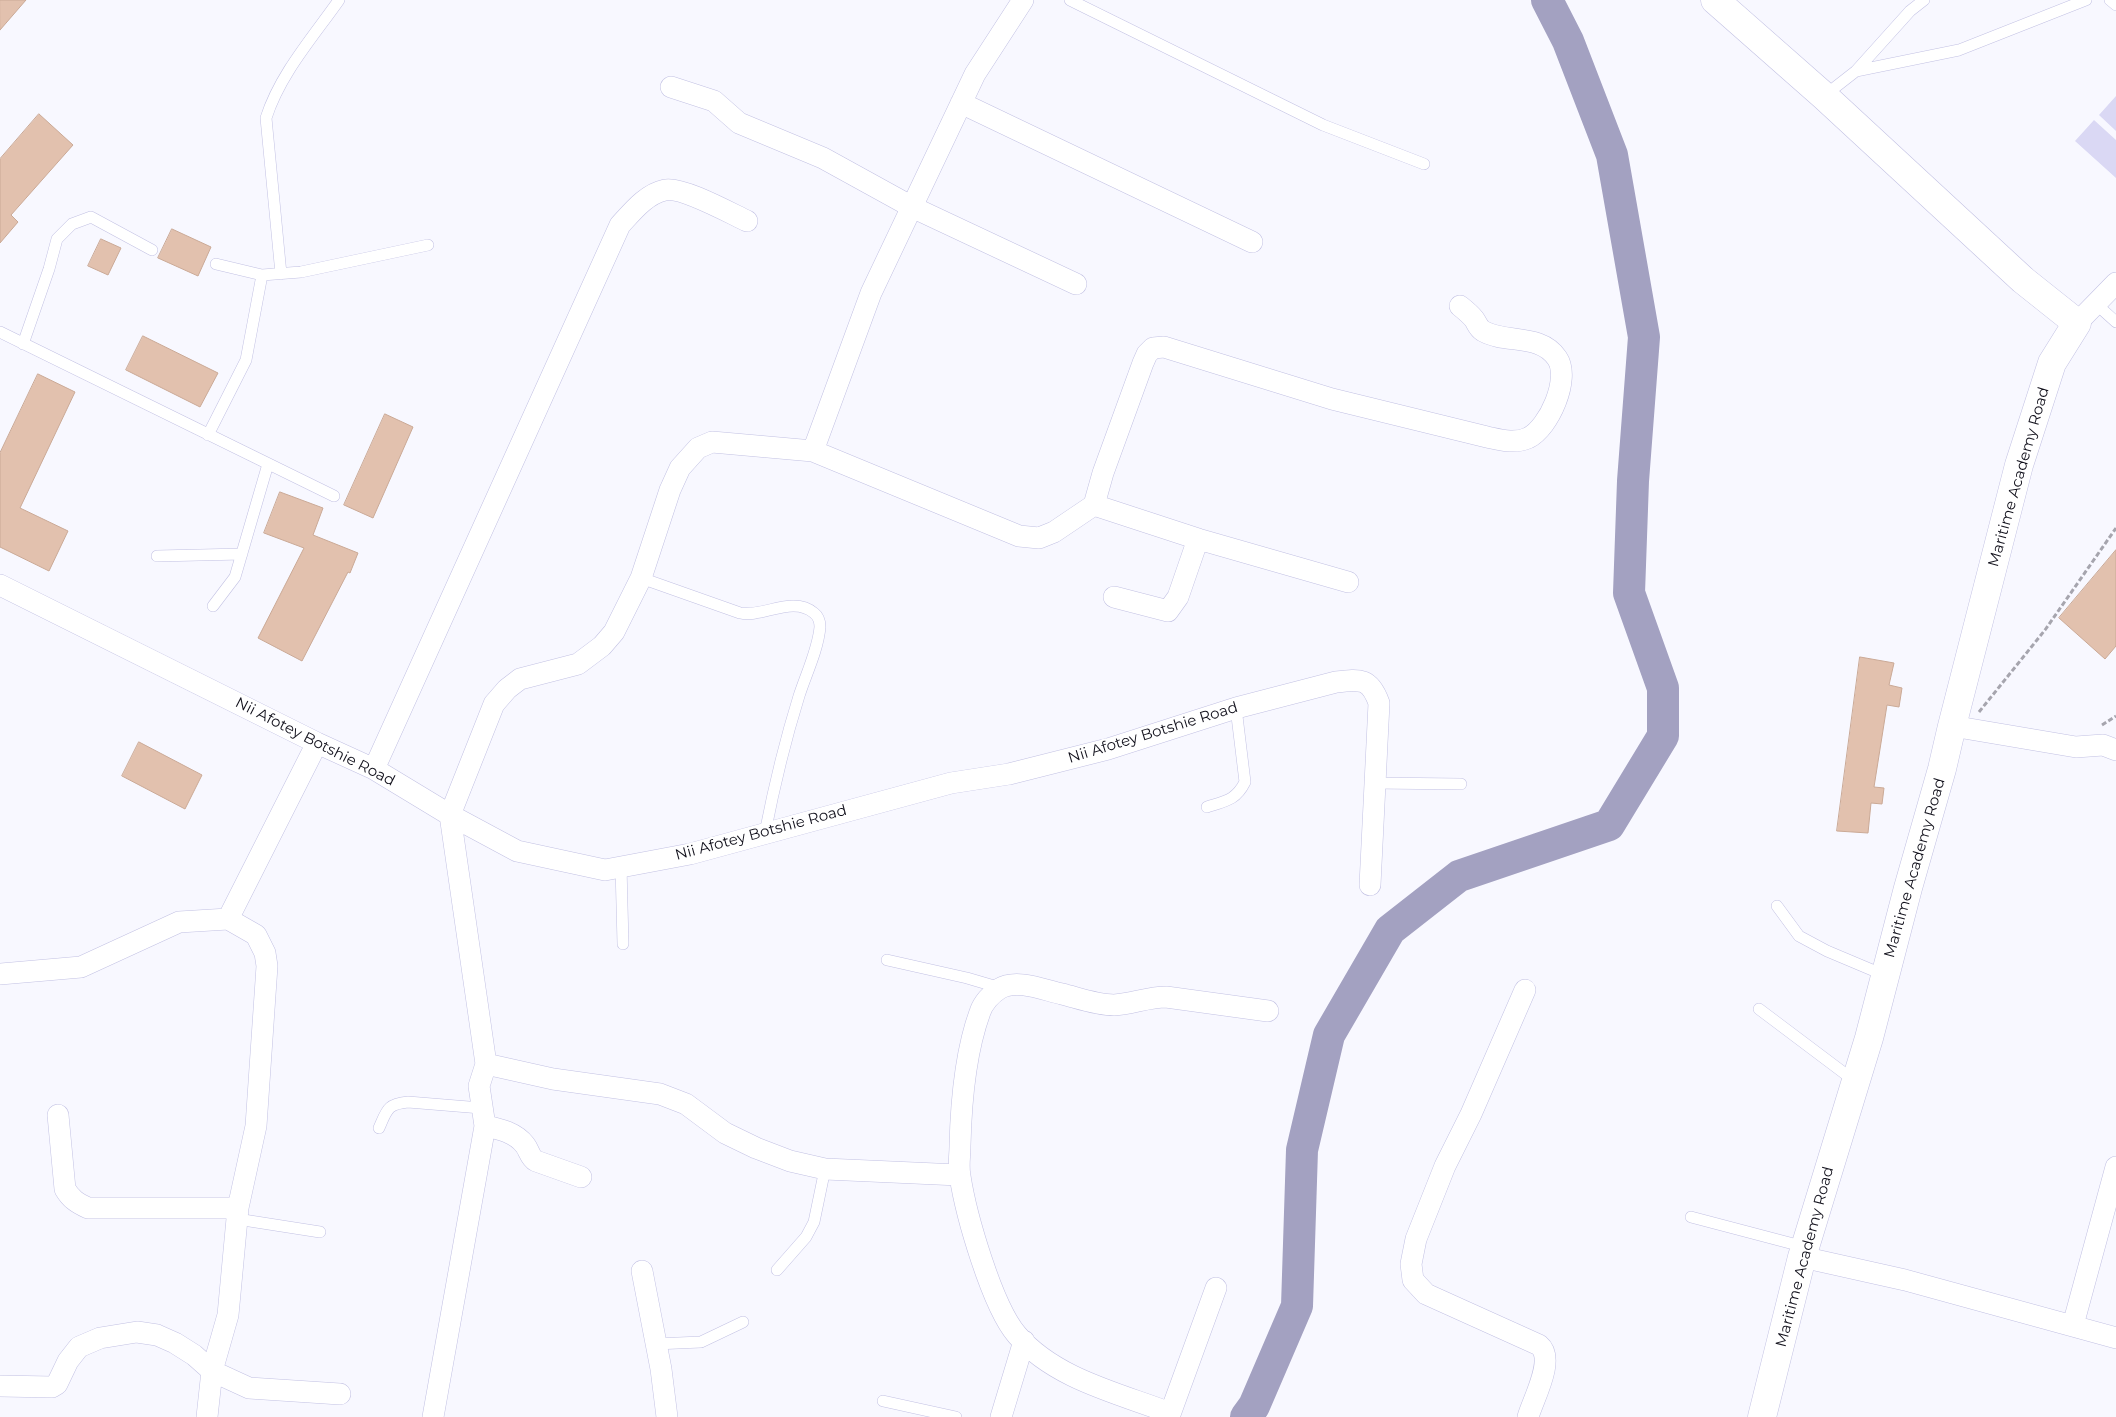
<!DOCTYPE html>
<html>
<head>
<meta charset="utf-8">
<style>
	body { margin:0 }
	canvas { display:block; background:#f8f8ff }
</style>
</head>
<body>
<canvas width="2116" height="1417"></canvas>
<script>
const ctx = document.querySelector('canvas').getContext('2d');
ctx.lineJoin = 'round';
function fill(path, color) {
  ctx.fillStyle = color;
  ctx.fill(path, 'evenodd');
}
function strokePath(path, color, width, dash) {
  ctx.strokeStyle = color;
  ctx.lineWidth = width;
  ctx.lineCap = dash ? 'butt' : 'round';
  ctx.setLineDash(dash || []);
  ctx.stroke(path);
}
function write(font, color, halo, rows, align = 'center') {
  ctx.font = font + ' Montserrat,sans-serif';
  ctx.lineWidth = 4.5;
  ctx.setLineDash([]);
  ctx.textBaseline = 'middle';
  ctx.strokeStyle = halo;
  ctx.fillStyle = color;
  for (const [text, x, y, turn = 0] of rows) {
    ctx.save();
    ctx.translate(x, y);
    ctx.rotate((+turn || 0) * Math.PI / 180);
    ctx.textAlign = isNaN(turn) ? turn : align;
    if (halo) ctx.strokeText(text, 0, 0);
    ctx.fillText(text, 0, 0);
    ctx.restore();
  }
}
const green = new Path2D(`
	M2116 96V131L2099 115Z
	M2094 120 2116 140V178L2075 141Z`);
const river = new Path2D(`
	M1246 1417 1254 1406 1297 1306 1302 1150 1329 1035 1390 930 1459 876 1609 825 1663 736V688L1629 593 1633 481 1644 337 1612 155 1568 41 1547 0`);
const building = new Path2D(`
	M0 0H26L0 30Z
	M39 114 73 145 11 215 18 222 0 243V159Z
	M172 229 211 247 198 276 158 258Z
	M101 239 121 248 108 275 88 266Z
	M143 336 218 373 200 407 126 370Z
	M38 374 75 392 20 508 68 531 49 571 0 547V453Z
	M385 414 413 427 373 518 344 505Z
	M280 492 323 508 313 535 358 553 350 573 348 572 302 661 258 638 304 548 264 533Z
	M2116 550V646L2105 659 2059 618Z
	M1860 657 1894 663 1889 685 1902 688 1899 707 1887 705 1874 787 1884 788 1882 804 1871 803 1868 833 1837 831Z
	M139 742 202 775 185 809 122 776Z`);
const path = new Path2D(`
	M1979 712 2045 630 2116 528
	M2102 725 2116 716`);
const lane = new Path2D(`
	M1070 0 1323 125 1424 164
	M2110 0 2116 5
	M1856 71 1959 50 2086 0
	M1824 96 1856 71 1910 11 1924 0
	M216 264 262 275 301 272 428 245
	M281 274 266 118C280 74 313 37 339 0
	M2096 304 2116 322
	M0 332 334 496
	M23 344 49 269 57 239 72 224 91 217 152 250
	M208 435 246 360 262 275
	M157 556 242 554
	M641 578 740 613C762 618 793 595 814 613 818 616 820 622 820 627 818 650 806 674 799 696 785 741 774 787 765 833
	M213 606 235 577 268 464
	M1375 783 1461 784
	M1207 807C1226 801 1236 800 1245 782L1236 708
	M621 866 623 944
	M1777 906 1799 936 1827 951 1884 975
	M887 960 967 978 1001 988
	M1759 1009 1856 1082
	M379 1128C387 1110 387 1104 408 1102L481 1108
	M1691 1217 1805 1247
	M237 1219 320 1232
	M777 1270 806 1237 814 1222 825 1169
	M655 1344 701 1342 743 1322
	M883 1401 956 1417`);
const street = new Path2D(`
	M671 87 714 101 739 123 823 158 912 207 1076 284
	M961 103 1252 242
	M2077 323 2116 283
	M813 451 871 293 975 74 1023 0
	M1094 505 1198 539 1348 582
	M0 585 317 743 374 769 450 815 517 851 605 870 690 854 951 783 1009 774 1108 749 1236 708 1336 682C1361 679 1370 678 1379 703L1370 885
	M1114 597 1168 611 1178 597 1198 539
	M1952 726 2076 747 2103 745 2116 750
	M374 769 620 225C632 212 646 194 665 190 681 186 730 213 747 221
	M228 919 317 743
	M0 974 81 967 179 922 228 919 256 935 265 953 267 966 256 1126 238 1208 228 1315 212 1371 207 1417
	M1525 990 1471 1114 1445 1166 1416 1239 1411 1264 1413 1280 1426 1294 1539 1345C1556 1359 1533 1399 1528 1417
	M486 1064 553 1079 660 1094 686 1104 725 1133 756 1148 790 1161 825 1169 959 1175
	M58 1115 65 1189C71 1199 77 1203 88 1208H238
	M485 1126C499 1129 515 1132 525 1145 529 1150 530 1158 536 1161L581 1177
	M1802 1257 1905 1280 2116 1338
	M642 1271 661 1369 667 1417
	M2073 1325 2116 1167
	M0 1386 52 1387 57 1384 68 1361 79 1347 100 1338 137 1332 157 1335 175 1343 194 1355 212 1371 249 1388 340 1394
	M1170 1413C1118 1393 1055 1379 1017 1335 992 1306 966 1215 960 1176 958 1166 960 1156 960 1146 961 1102 965 1053 980 1012 983 1003 991 994 999 989 1016 978 1044 990 1062 994 1078 998 1097 1005 1114 1005 1132 1004 1148 997 1166 997L1268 1011
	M433 1417 485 1126 479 1086 486 1064 450 815 494 704 507 689 520 679 578 664 602 646 614 632 641 578 670 490 680 468 698 448 712 442 813 451 1019 536 1039 538 1054 532 1094 505 1103 473 1143 363 1147 354 1153 348 1164 347 1332 399 1487 437C1501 440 1514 444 1528 438 1549 428 1571 378 1557 358 1540 333 1506 344 1483 331 1478 328 1477 323 1474 319 1470 314 1465 310 1460 306
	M1001 1417 1024 1341
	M1169 1417 1216 1288`);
const secondary = new Path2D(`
	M1715 0 1824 96 2023 280 2077 323 2052 363 2019 465 1952 726 1942 769 1908 888 1869 1038 1802 1257 1762 1417`);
const streetNames = [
	["Maritime Academy Road",2019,477,-74],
	["Nii Afotey Botshie Road",1153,733,-17],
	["Nii Afotey Botshie Road",315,742,27],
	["Nii Afotey Botshie Road",761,833,-15],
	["Maritime Academy Road",1915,868,-74],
	["Maritime Academy Road",1805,1257,-75]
];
fill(green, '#dad8f4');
strokePath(river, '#a3a1c1', 32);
fill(building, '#e2c1ae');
strokePath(building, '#caa996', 1);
strokePath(lane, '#c2c1e3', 12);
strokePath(street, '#c2c1e3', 22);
strokePath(secondary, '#c2c1e3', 29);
strokePath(path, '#a6a5ae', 3, [5, 2.5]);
strokePath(lane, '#fff', 11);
strokePath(street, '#fff', 21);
strokePath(secondary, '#fff', 28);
write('15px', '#11101b', '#fff', streetNames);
</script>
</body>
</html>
